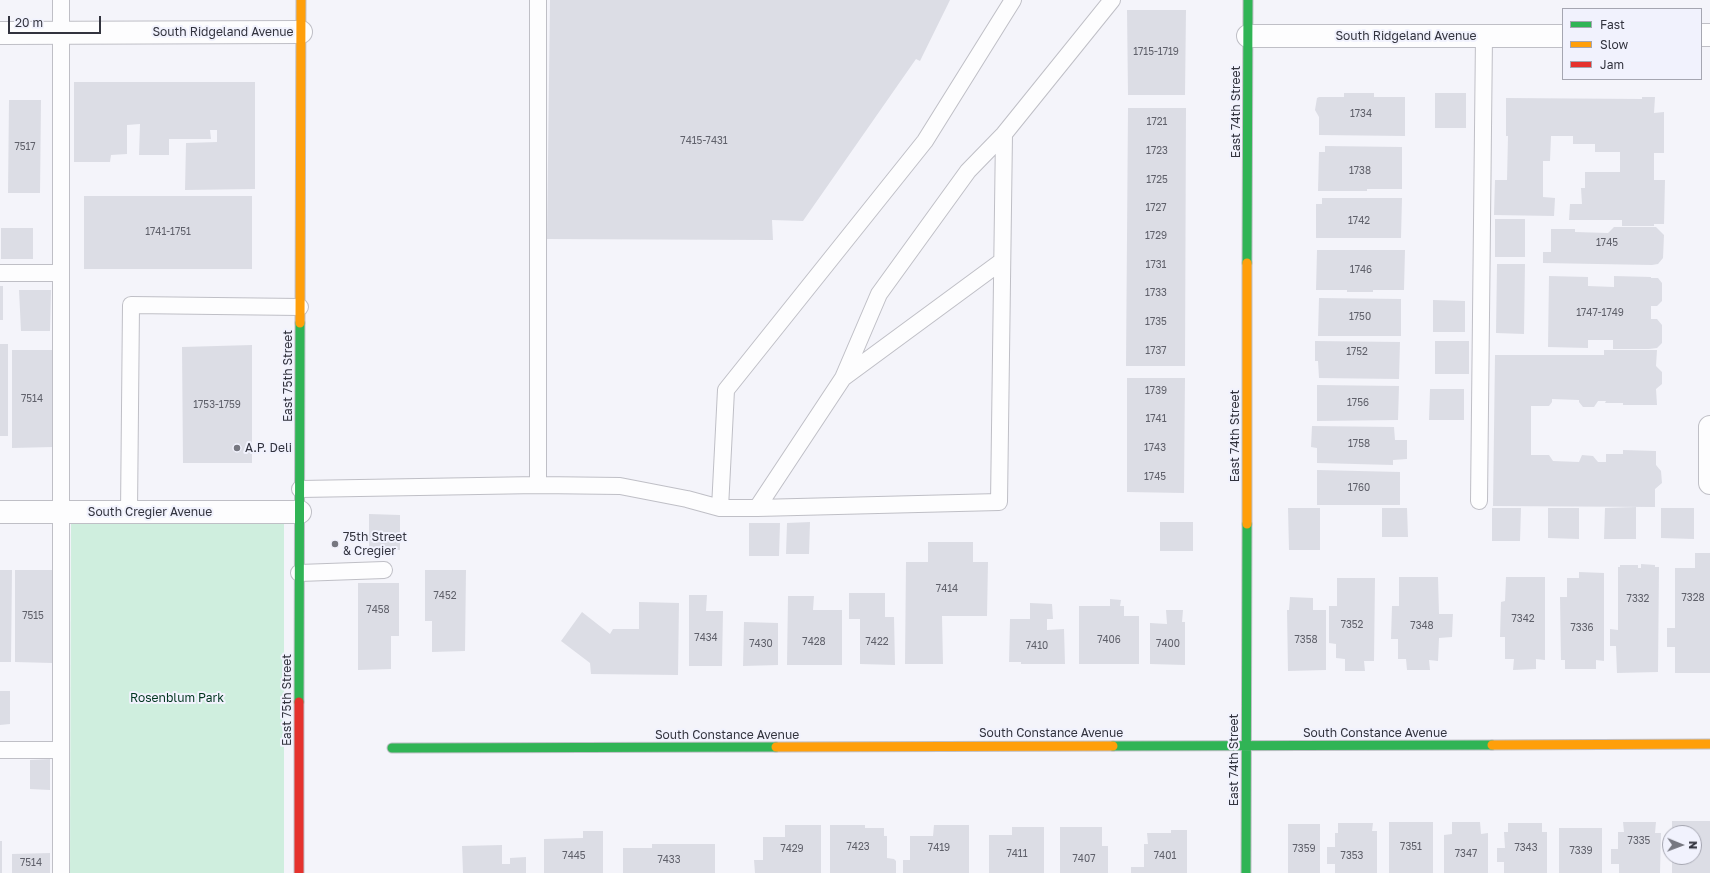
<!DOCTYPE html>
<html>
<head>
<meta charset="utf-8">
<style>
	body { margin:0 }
	#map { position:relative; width:1710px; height:873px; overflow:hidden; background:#f4f4fa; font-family:"Golos Text",sans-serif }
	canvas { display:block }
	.legend { position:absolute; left:1562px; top:8px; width:140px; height:72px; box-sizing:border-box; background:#f1f2fd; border:1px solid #a5a6b1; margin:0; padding:5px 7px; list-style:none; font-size:12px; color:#32333e }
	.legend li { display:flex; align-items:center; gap:8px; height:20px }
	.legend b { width:20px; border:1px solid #a5a6b1 }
	.north { position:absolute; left:1662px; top:825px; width:40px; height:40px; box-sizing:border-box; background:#f1f2fd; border:1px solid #a5a6b1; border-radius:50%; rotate:91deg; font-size:11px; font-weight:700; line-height:16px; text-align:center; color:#32333e }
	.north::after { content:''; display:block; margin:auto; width:14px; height:18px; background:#767780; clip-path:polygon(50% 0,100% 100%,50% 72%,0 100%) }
	.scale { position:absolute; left:8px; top:16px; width:93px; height:18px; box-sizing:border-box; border:2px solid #32333e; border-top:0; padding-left:5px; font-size:12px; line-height:14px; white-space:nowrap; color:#32333e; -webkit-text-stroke:3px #f1f2fd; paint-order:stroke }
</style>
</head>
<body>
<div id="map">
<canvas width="1710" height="873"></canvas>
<ul class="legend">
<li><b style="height:5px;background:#30b455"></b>Fast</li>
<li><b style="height:5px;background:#ff9f0a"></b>Slow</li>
<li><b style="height:5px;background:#e5322d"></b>Jam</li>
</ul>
<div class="north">N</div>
<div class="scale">20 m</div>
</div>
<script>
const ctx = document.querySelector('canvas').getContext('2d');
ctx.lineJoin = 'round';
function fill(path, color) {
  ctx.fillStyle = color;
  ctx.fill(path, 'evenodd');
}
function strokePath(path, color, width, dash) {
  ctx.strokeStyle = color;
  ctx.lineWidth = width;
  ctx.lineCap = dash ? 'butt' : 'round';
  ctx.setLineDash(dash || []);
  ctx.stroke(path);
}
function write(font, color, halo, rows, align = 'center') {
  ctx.font = font + ' "Golos Text",sans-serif';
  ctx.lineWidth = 4;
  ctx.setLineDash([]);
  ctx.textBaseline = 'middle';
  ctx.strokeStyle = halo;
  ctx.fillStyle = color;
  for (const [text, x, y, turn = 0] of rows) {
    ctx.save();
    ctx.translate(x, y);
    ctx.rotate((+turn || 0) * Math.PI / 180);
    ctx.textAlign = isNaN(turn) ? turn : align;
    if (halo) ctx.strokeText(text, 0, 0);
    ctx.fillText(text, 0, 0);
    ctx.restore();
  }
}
const green = new Path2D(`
	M71 523H284V873H70Z`);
const building = new Path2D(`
	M550 0H950L920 61 916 59 803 221 772 220 773 240 547 239Z
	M1127 10H1186L1185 95H1128Z
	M74 82H255V189L185 190 186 143 217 142V130H210L211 139H169V155H139L140 124 127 125V154L111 155 110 162H74Z
	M1344 93H1374V97H1405V136L1319 135V117L1315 110 1317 98 1319 97H1344Z
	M1435 93H1466V128H1435Z
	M1642 97H1655L1654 113 1664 112V153H1654V180H1665L1664 224H1654V226H1622V220H1569L1570 204H1582L1581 188H1585V172H1620V152H1595V144H1573V136H1551L1550 161H1543V197L1555 198 1554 216 1494 215 1495 180H1507L1508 136H1506V98L1642 99Z
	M9 100H41L40 193H8Z
	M1128 108H1186L1185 366H1126Z
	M1325 146 1402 147V189H1367V191H1318L1319 152H1325Z
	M84 196H252V269H84Z
	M1322 198H1402L1401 238H1316V204H1322Z
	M1495 219H1525V257H1495Z
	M1614 227H1656L1664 235 1663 258 1658 264 1652 265 1543 263V252H1551V229H1575V232L1608 233Z
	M1 228H33V259H1Z
	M1317 250H1405L1404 290H1373V292H1347V290H1316Z
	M1497 264H1525L1524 334 1496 333Z
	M1549 276 1588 277V286L1614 287V276L1651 277V278H1658L1662 283V301L1657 306H1651V319H1657L1662 325V343L1657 348 1649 349H1613V340H1588V348L1548 347Z
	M0 286H3V320H0Z
	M19 290H51L50 331H21Z
	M1319 298 1401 299V336H1318Z
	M1433 300 1465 301V332H1433Z
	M1315 341 1400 342 1399 379 1319 378 1318 361H1315Z
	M1435 341H1469V374H1435Z
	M0 344H8V436H0Z
	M252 345V463H183L182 347Z
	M12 350H53V447L12 448Z
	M1604 350H1657L1656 366 1662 372V384L1656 389 1657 405H1623V403H1605L1606 401H1598L1594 407H1583L1579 402V400L1552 399V402L1549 406H1531V455H1549L1553 461 1579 462 1582 455 1593 456 1598 462H1606V454H1623V450L1656 451V465L1661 471 1662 483 1655 489V507L1493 506 1495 355H1604Z
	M1127 378H1185L1184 493 1127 492Z
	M1317 385 1399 386 1398 420 1317 421Z
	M1430 389H1464V420H1429Z
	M1312 426 1394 427 1395 440H1407V459L1393 460V465L1317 463V448L1311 447Z
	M1317 470 1400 472V505H1317Z
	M1636 507V539H1604L1605 508Z
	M1288 508H1320V550H1289Z
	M1382 508H1407L1408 537H1382Z
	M1492 508H1521L1520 541H1492Z
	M1548 508H1579V539L1548 538Z
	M1661 508H1694V539L1661 538Z
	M369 514 400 515V550L369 549Z
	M810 522 809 554H786L787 523Z
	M1160 522H1193V551H1160Z
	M749 523H780L779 556H749Z
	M928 542H973V562H988L987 616H942L943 664H905L906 562H928Z
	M1695 553H1710V673H1675V647H1667V628H1675V568H1695Z
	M1641 564 1655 565V567H1659L1658 672 1617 673 1616 646H1610V629L1618 630V567H1620V565H1638V568H1641Z
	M0 570H12L11 662H0Z
	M15 570H52V663L15 662Z
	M425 570H466L465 651 432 652V621H425Z
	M1579 572 1604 573V661L1596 660V669H1565V660H1561L1560 597H1567V578H1579Z
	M1399 577H1438L1439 614H1453L1452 637 1439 638 1438 661 1429 660 1430 670H1407L1406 659H1398V639H1391L1392 606H1399Z
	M1506 577H1545V660L1536 659V669L1513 670 1514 659H1505V637H1500L1501 602 1505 601Z
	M1337 578H1375L1374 661H1364L1365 671H1345V659L1336 658V644L1329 643V606H1337Z
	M358 583H399V636H391V669L358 670Z
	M849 593H885V617H894L895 665 860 664V619H849Z
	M689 595H707L706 611H723L722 666H689Z
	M788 596H814L813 610H842V665H787Z
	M1290 597 1313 598V610H1326V670L1288 671 1287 610H1289Z
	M1110 599 1121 600 1120 606H1124V616H1139V664H1079V606H1110Z
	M639 602 679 603 678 675 591 674 590 663 561 641 582 612 610 634 613 629H639Z
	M1030 603 1052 604 1053 619H1047V630L1064 629 1065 664H1021V662H1009L1010 619H1030Z
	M1166 610H1183L1182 622H1185V665L1150 664V623L1167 624Z
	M744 622 778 623V665L743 666Z
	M0 691H10V724L0 725Z
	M50 759V790L30 789V760Z
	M1672 821H1710V873H1672V857H1694V833H1672Z
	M1389 822H1433V873H1389Z
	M1452 822H1480L1481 834 1488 833V873H1444V835L1452 834Z
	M1623 822H1656L1655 833H1661L1660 873H1619V864H1611V849H1618V832H1624Z
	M1338 823H1373L1372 831H1377V873H1335V864H1327V847H1335V833H1338Z
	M1508 823H1542V832H1547V873H1504V862H1497V848H1505L1504 832H1508Z
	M1288 824H1320V873H1288Z
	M785 825H821V873H755L754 860H763V837H785Z
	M830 825H865V828H884V836H887V858L894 859 896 861V873H830Z
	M934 825H969V873H903V860H910V836H933Z
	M1012 827H1044V873H989V835H1012Z
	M1060 827H1102V846H1108V873H1060Z
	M1559 828H1602V873H1559Z
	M1171 830H1187V873H1131V867H1144V844H1148L1147 833H1171Z
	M583 831H603V873H544V839L583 838Z
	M0 841H2V873H0Z
	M652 844H715V873H623V848H652Z
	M502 845V864H510V858L526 857V873H463L462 846Z
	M50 853V873H12V854Z`);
const lane = new Path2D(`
	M0 273H61
	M843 378 879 294 968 171 1004 134 1112 0
	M538 485V0
	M300 489 538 485 620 486 687 499 720 508H757L999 502 1004 134
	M1479 501 1484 36
	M720 508 726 390 925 141 1013 0
	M757 508 843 378 1002 261
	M129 512 131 305 300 307
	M299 573 384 570
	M0 750H61
	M61 873V0`);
const street = new Path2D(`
	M0 33 301 32
	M1701 35H1710
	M1248 36H1563
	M1710 483V427
	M0 512H300`);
const fast = new Path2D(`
	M1247 263 1248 0
	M299 702 300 323
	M1113 746 1492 745
	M392 748 776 747
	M1246 873 1247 524`);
const slow = new Path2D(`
	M300 323 301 0
	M1247 524V263
	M1492 745 1710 744
	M776 747 1113 746`);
const jam = new Path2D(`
	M299 873V702`);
const markers = [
	[237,448,4,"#767780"],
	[335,544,4,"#767780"]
];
const numberNames = [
	["1715-1719",1156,52],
	["1734",1361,114],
	["1721",1157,122],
	["7415-7431",704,141],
	["7517",25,147],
	["1723",1157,151],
	["1738",1360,171],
	["1725",1157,180],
	["1727",1156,208],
	["1742",1359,221],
	["1741-1751",168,232],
	["1729",1156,236],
	["1745",1607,243],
	["1731",1156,265],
	["1746",1361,270],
	["1733",1156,293],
	["1747-1749",1600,313],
	["1750",1360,317],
	["1735",1156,322],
	["1737",1156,351],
	["1752",1357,352],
	["1739",1156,391],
	["7514",32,399],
	["1756",1358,403],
	["1753-1759",217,405],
	["1741",1156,419],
	["1758",1359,444],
	["1743",1155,448],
	["1745",1155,477],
	["1760",1359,488],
	["7414",947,589],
	["7452",445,596],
	["7328",1693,598],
	["7332",1638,599],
	["7458",378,610],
	["7515",33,616],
	["7342",1523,619],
	["7352",1352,625],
	["7348",1422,626],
	["7336",1582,628],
	["7434",706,638],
	["7406",1109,640],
	["7358",1306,640],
	["7428",814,642],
	["7422",877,642],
	["7430",761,644],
	["7400",1168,644],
	["7410",1037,646],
	["7335",1639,841],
	["7423",858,847],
	["7351",1411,847],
	["7419",939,848],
	["7343",1526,848],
	["7429",792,849],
	["7359",1304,849],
	["7339",1581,851],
	["7411",1017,854],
	["7347",1466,854],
	["7445",574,856],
	["7401",1165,856],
	["7353",1352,856],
	["7407",1084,859],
	["7433",669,860],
	["7514",31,863]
];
const streetNames = [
	["South Ridgeland Avenue",223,32],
	["South Ridgeland Avenue",1406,36],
	["East 74th Street",1236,112,-90],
	["East 75th Street",288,376,-90],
	["East 74th Street",1235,436,-90],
	["South Cregier Avenue",150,512],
	["East 75th Street",287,700,-90],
	["South Constance Avenue",1051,733],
	["South Constance Avenue",1375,733],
	["South Constance Avenue",727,735],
	["East 74th Street",1234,760,-90]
];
const poiNames = [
	["A.P. Deli",245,448],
	["75th Street",343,537],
	["& Cregier",343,551]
];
const parkNames = [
	["Rosenblum Park",177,698]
];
fill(green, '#cfeede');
fill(building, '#dcdde5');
strokePath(lane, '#bfbfc6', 18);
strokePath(street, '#bfbfc6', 24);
strokePath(fast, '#bfbfc6', 11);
strokePath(slow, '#bfbfc6', 11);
strokePath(jam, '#bfbfc6', 11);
strokePath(lane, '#fdfdfe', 16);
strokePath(street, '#fdfdfe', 22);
strokePath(fast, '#30b455', 9);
strokePath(slow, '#ff9f0a', 9);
strokePath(jam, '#e5322d', 9);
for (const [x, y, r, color] of markers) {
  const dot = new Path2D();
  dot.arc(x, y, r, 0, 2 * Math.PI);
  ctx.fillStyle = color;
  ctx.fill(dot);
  strokePath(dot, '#f1f2fd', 1.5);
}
write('10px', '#5f606a', null, numberNames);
write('12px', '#32333e', '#f1f2fd', streetNames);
write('12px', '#32333e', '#f1f2fd', poiNames, 'left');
write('12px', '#00351e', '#f1f2fd', parkNames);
</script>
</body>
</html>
